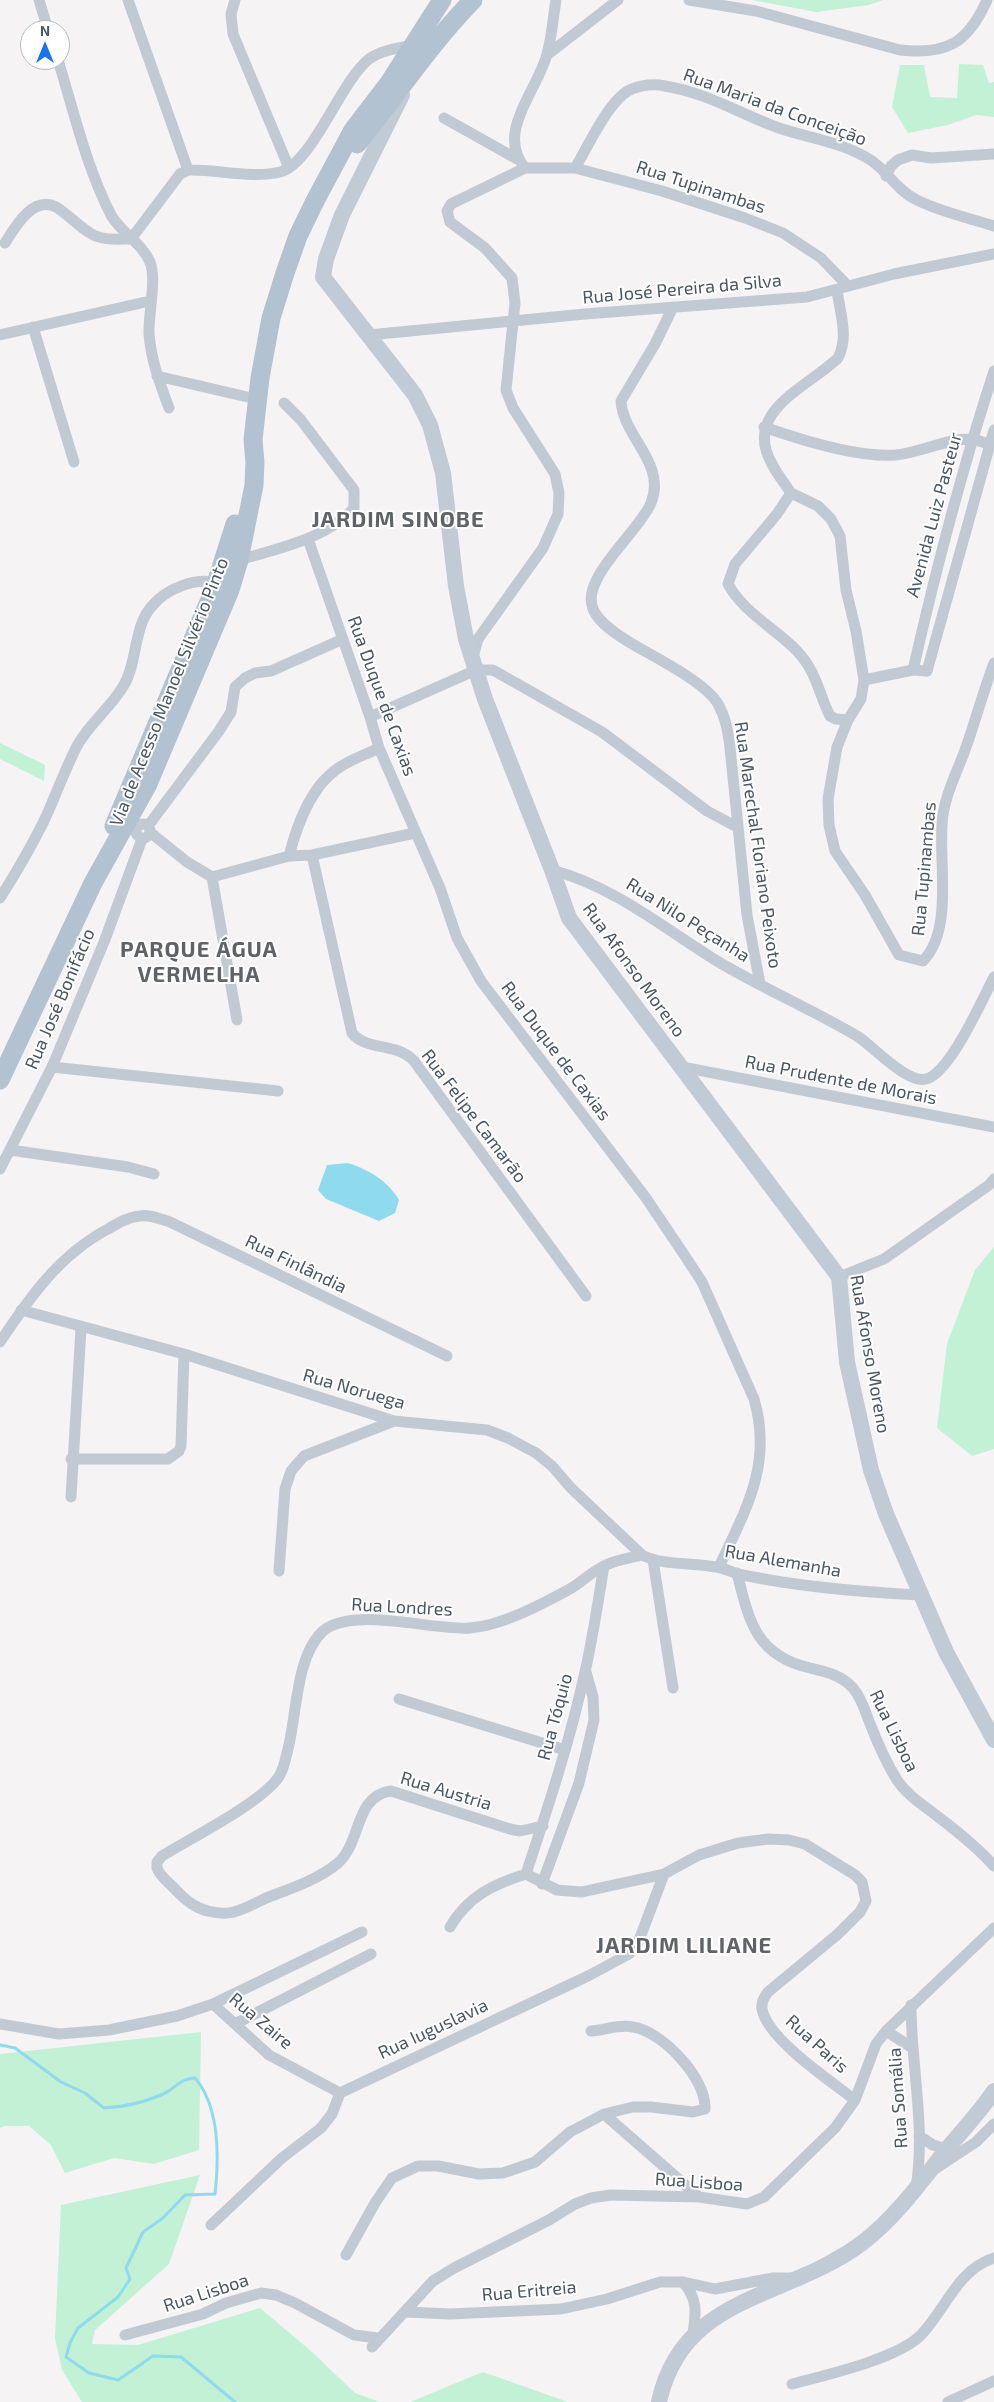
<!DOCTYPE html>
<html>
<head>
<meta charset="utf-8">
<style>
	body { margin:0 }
	#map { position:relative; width:994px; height:2402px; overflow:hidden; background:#f5f3f3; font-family:"Exo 2",sans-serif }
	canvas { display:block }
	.north { position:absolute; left:20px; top:20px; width:50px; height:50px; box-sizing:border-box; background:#fff; border:1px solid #b7bbc0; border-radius:50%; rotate:0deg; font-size:14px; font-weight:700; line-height:20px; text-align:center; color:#4a5661 }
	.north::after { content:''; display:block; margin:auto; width:18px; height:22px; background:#1a73e8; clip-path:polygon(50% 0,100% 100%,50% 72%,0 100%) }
</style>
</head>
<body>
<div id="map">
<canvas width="994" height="2402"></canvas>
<div class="north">N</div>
</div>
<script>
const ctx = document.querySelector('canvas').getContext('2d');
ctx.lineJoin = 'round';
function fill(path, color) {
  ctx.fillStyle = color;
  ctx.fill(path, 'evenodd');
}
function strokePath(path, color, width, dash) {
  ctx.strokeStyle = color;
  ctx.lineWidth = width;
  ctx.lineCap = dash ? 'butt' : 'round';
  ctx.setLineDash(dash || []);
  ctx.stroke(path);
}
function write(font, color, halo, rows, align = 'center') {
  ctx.font = font + ' "Exo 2",sans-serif';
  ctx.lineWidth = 4;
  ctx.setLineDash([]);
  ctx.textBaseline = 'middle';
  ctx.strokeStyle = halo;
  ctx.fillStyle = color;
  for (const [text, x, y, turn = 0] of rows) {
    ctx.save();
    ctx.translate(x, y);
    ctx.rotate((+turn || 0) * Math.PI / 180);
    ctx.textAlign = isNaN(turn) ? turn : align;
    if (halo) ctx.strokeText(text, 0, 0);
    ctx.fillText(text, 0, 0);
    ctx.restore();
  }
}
const green = new Path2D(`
	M752 0H883L869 5 816 12Z
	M959 64 983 65 989 83 994 82V117L976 115 948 125 908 133 892 107 900 65H924L930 97 957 98Z
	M0 743 45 765 44 781 0 759Z
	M994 1247V1449L972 1456 937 1428 947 1344 975 1270Z
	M201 2032 199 2150 154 2164 114 2158 65 2173 51 2145 29 2126H5L0 2128V2054Z
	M200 2175 169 2264 95 2330 92 2344 138 2345 260 2308 311 2351 355 2393 380 2402H82L62 2370 55 2338 61 2205Z
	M483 2372 568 2402H410Z`);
const water = new Path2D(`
	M348 1163C369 1170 387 1180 399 1200L395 1213 379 1221 326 1199 318 1190 327 1165Z`);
const stream = new Path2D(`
	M0 2045 15 2048 61 2082 85 2093 104 2108C124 2107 142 2103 161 2095 174 2090 180 2078 195 2078 220 2107 219 2158 215 2194L185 2195 163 2218 143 2232 126 2268 130 2279 118 2297 78 2328 70 2343 66 2357 89 2373 118 2380 153 2356 181 2357 235 2402`);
const street = new Path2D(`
	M39 0 48 30
	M128 0 188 170
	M235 0 231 14 233 34 289 168
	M689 0 756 11 900 50C947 55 968 43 987 0
	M547 55 618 0
	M58 60C74 112 86 166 111 215 121 233 142 243 150 262 157 280 148 314 149 334 151 360 160 384 169 408
	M444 118 517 159
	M525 168C495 132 538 90 547 54 552 36 553 18 556 0
	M575 168C588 147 610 97 632 89 642 85 655 84 665 86 704 92 739 113 776 127 807 138 844 142 872 161 888 172 897 190 915 199 937 211 969 218 994 226
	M886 176 891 166 898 160 912 155 931 158 994 154
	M131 239 180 174 188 170C217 169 251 179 280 172 313 163 340 82 369 59 381 50 399 48 413 45
	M5 243C15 227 33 195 56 207 68 214 78 226 90 233 102 241 117 239 131 239
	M673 307 655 344 621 401C623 437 667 463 651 503 639 532 580 578 593 609 599 623 616 634 629 642 652 656 706 682 718 704 726 718 728 732 730 748L747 915 760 984
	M33 327 74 462
	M0 335 150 301
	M369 335 585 314 807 297 894 274 994 254
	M157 376 256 399
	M764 427C801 440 857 458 896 455 920 453 948 438 971 439 977 439 984 443 990 445
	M791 493 818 506 831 519 840 536 846 590 856 631 864 680 861 699 848 720 837 747 828 799 829 825 835 851 865 895 899 955 923 961C953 930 939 865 942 825 943 800 955 776 964 753 975 723 983 692 994 663
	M791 493 777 514 735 564 728 584C743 612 776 629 797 651 817 672 818 692 830 716L836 719 848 720
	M791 493C785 484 777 474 772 464 742 411 807 388 838 358 849 337 840 313 837 290
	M308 539 370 717 379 748 440 888 457 938 481 981 646 1198 685 1256 702 1282 754 1399C773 1464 746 1509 719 1567
	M239 560C277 549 328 538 354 508V490L301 420 284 403
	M473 657 478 639 543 548 558 514 559 493 555 474 513 408 506 390 515 303 512 278 485 248 450 222 447 211 451 204 525 168H575L662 191 745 218 783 233 821 258 847 285
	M913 670C936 569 962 469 994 371
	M864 680 913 670 927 671 994 430
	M370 717 476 670H493L602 732 707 811 737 827
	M136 831a7 7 0 1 1 14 0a7 7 0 1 1-14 0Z
	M148 826 219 731 231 712 235 687 245 678 255 673 271 671 343 639
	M151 833 187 862 212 877 289 856 312 855 415 833
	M312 855 352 1033C366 1051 397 1042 414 1061L586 1296
	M289 856C297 825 310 788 337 769 349 760 365 755 379 748
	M552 870C615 887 662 927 717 961 762 988 811 1009 857 1036 873 1046 907 1084 926 1079 950 1073 982 1000 994 977
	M212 877 237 1020
	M0 898C16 873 31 847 44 821 55 797 64 772 76 748 88 724 111 708 124 685 138 661 133 627 152 606 166 589 195 577 217 583
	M52 1067 278 1091
	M682 1067 994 1127
	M10 1150 128 1167 154 1174
	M0 1169 52 1067 104 942 142 839
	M839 1277 884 1259 989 1185 994 1179
	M21 1310 184 1354 394 1421 487 1430 508 1438 536 1453 552 1466 571 1488 642 1555C663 1566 692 1562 716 1567 724 1568 731 1572 738 1574 798 1587 859 1592 920 1595
	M0 1342C30 1297 59 1255 108 1229 118 1223 128 1217 140 1216 150 1214 160 1219 170 1222L447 1356
	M71 1459H168L179 1451 181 1446 184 1354
	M71 1497 81 1328
	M653 1560 673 1688
	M279 1571 285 1489 291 1471 304 1456 394 1421
	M737 1573C749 1621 756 1656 810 1668 827 1672 841 1675 853 1688 863 1700 865 1712 871 1726 878 1744 887 1764 897 1780 907 1795 923 1805 937 1816 957 1831 977 1847 994 1866
	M399 1699 565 1750
	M543 1826 520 1831 510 1829 391 1791C354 1796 362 1842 338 1863 318 1880 289 1889 266 1898 256 1903 245 1909 234 1912 226 1914 216 1913 208 1911 194 1908 183 1898 174 1888 168 1882 159 1875 157 1868V1862L162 1856C191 1838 259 1804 278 1778 283 1771 285 1762 287 1753 297 1718 295 1658 322 1632 349 1605 434 1631 470 1628 501 1626 540 1605 568 1590 581 1583 592 1571 606 1565 617 1560 630 1558 642 1555
	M526 1874 557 1890 581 1892 664 1874 699 1855 738 1843 768 1839 789 1840 805 1844 855 1875 862 1882 866 1901 860 1912 838 1934 768 1992C764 1997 761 2002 762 2009 768 2040 831 2081 855 2100
	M542 1884 579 1783 594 1720 593 1697 586 1672
	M450 1927C468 1896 494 1884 526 1874 548 1807 570 1741 585 1672 593 1637 598 1601 604 1566
	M213 2004 269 2055 340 2093
	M911 2005C911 2065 926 2128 916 2187
	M0 2024 59 2034 109 2030 177 2016 213 2004 362 1932
	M235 2024 371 1954
	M886 2031 911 2047
	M604 2114 699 2197
	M919 2136 933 2145 948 2149
	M935 2169 976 2142 994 2124
	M211 2225 282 2158 321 2128 332 2114 340 2093 588 1976 629 1954 638 1943 664 1874
	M346 2255 375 2203 392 2178 418 2166H438L479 2174 503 2173 535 2162 570 2132 604 2114 633 2107H651L693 2112 705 2109C707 2079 662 2031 633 2027 618 2024 606 2030 591 2031
	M683 2282C698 2299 696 2312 693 2334
	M405 2312 450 2314 561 2309 607 2299 660 2282H683L715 2289 773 2278H793
	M125 2335 203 2314 226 2303 261 2293 276 2295 295 2303 354 2335 378 2338
	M372 2347 433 2281 454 2268 549 2220 575 2204 591 2198 611 2195 699 2197 747 2204 764 2197 835 2128 855 2100 876 2044 886 2031 994 1928
	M792 2384C826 2375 897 2359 921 2335 946 2309 957 2270 994 2258
	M948 2402 994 2381`);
const secondary = new Path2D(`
	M402 95 342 215 326 259 323 277 415 395 430 425 443 473 456 586 466 639 485 699 552 870 569 918 839 1277 847 1362 871 1470 886 1514 946 1652 994 1740
	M659 2402C682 2294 788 2299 862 2243 895 2218 921 2182 946 2150 962 2131 980 2112 994 2091`);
const primary = new Path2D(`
	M357 144C396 96 430 44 473 0
	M114 826 214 590 235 524
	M0 1080 93 883 147 786 230 590 239 560 254 485 255 462 253 440 260 378 271 318 285 273 298 236 315 201 353 130 389 83 442 0`);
const streetNames = [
	["Rua Maria da Conceição",775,107,20],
	["Rua Tupinambas",701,187,18],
	["Rua José Pereira da Silva",682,289,-5],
	["Avenida Luiz Pasteur",934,515,-75],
	["Via de Acesso Manoel Silvério Pinto",169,692,-68],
	["Rua Duque de Caxias",382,696,70],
	["Rua Marechal Floriano Peixoto",758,845,82],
	["Rua Tupinambas",924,869,-85],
	["Rua Nilo Peçanha",688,920,32],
	["Rua Afonso Moreno",634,970,54],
	["Rua José Bonifácio",60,999,-67],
	["Rua Duque de Caxias",556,1051,53],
	["Rua Prudente de Morais",841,1080,11],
	["Rua Felipe Camarão",474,1116,53],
	["Rua Finlândia",296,1264,26],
	["Rua Afonso Moreno",870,1354,80],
	["Rua Noruega",354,1389,16],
	["Rua Alemanha",783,1561,10],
	["Rua Londres",402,1607,3],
	["Rua Tóquio",555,1717,-75],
	["Rua Lisboa",894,1731,64],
	["Rua Austria",446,1791,17],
	["Rua Zaire",261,2021,40],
	["Rua Iuguslavia",433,2029,-25],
	["Rua Paris",817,2044,42],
	["Rua Somália",898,2098,-94],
	["Rua Lisboa",699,2182,4],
	["Rua Eritreia",529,2291,-5],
	["Rua Lisboa",206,2293,-18]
];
const districtNames = [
	["JARDIM SINOBE",398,520],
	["PARQUE ÁGUA",199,950],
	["VERMELHA",199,975],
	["JARDIM LILIANE",684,1946]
];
fill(green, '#c3f1d5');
fill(water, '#90daee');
strokePath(stream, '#90daee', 3);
strokePath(street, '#c1cad2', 11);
strokePath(secondary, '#c1cbd6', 16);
strokePath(primary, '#b3c2d1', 19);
write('18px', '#4a5661', '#fff', streetNames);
ctx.letterSpacing = '1px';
write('bold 22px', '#5f6368', '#fff', districtNames);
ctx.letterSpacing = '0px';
</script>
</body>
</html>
